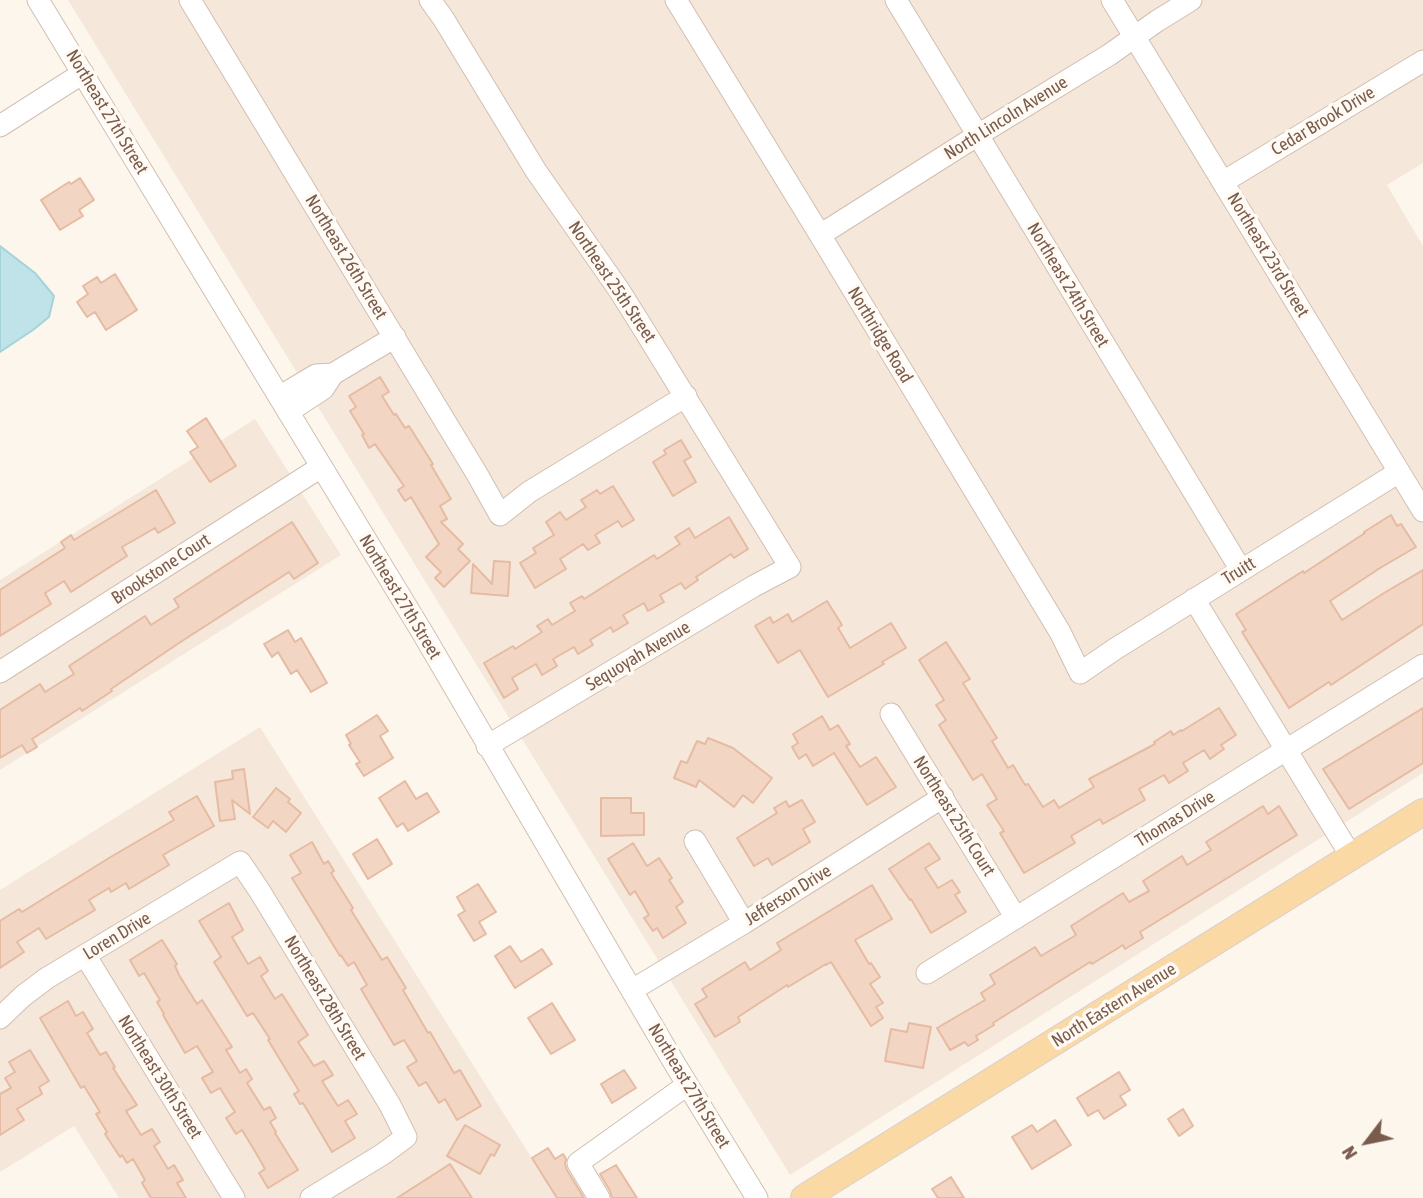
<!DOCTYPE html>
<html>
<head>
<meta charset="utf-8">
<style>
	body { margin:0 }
	#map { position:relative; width:1423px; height:1198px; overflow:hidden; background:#fdf6ec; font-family:"Asap Condensed",sans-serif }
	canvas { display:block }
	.north { position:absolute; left:1332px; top:1107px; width:70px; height:70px; -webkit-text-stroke:5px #fffaf3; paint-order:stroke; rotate:238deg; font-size:19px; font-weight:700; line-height:28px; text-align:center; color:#7a5c4d }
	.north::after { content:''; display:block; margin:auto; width:24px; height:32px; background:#7a5c4d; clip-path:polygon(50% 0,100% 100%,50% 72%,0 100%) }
</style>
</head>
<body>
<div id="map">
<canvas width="1423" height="1198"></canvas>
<div class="north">N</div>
</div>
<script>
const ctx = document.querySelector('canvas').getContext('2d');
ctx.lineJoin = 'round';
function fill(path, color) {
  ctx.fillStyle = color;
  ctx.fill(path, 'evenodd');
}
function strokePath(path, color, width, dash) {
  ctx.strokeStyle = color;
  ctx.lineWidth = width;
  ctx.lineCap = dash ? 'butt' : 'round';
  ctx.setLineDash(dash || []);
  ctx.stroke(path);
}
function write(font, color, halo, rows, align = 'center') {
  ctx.font = font + ' "Asap Condensed",sans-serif';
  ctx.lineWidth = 7;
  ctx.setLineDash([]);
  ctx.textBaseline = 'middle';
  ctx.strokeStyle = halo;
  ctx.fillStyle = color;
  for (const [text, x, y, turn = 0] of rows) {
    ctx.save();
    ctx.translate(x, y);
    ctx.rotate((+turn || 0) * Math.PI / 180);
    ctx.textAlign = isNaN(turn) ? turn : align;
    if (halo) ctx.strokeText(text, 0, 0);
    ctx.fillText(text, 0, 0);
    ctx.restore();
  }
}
const residential = new Path2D(`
	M68 0H1423V163L1387 185 1423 246V773L790 1175Z
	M255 419 341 555 0 770V580Z
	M260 727 557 1198H119L74 1126 0 1172V890Z`);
const water = new Path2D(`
	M0 246 35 273 54 296 49 317 33 330 0 352Z`);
const building = new Path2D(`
	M80 178 94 200 79 210 83 216 60 230 41 200 69 182 71 184Z
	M115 274 137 310 106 330 95 312 87 317 77 302 88 294 83 286 97 277 101 283Z
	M380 377 389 392 382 396 394 415 396 414 405 428 409 426 433 464 431 465 451 499 440 506 447 519 441 522 463 544 458 549 470 561 444 587 435 578 441 572 426 557 439 544 411 497 405 501 398 490 404 486 375 444 369 448 362 435 364 434 350 411 356 407 349 396Z
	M206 418 236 466 210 482 190 452 198 447 187 431Z
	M681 440 691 457 684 461 696 482 673 496 653 462 666 454 664 450Z
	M613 486 634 520 622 527 618 521 595 535 600 543 588 550 583 544 560 559 566 569 535 588 520 563 536 553 533 548 554 535 546 522 560 512 566 520 586 507 581 500 597 490 600 494Z
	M156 490 175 523 158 533 155 528 122 547 127 556 71 592 64 581 45 593 51 604 0 636V590L65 548 61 542 71 535 74 540Z
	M1391 515 1397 526 1401 524 1416 547 1380 568 1330 601 1342 620 1384 593 1423 570V624L1331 685 1329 682 1289 708 1242 632 1246 630 1236 614 1303 571 1304 573 1365 533 1364 532Z
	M729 517 748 549 734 558 731 554 696 577 698 580 685 589 681 583 660 595 664 602 648 611 644 603 623 615 628 623 613 632 611 627 590 640 593 645 578 654 574 647 553 659 557 666 542 675 536 664 512 678 518 689 504 698 484 663 513 646 515 649 542 632 537 626 548 619 552 625 575 611 570 603 582 596 584 599 654 555 657 559 680 544 675 537 689 528 695 538Z
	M292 522 318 563 294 579 289 572 179 643 111 689 112 691 82 711 80 708 32 739 37 747 27 753 22 745 0 758V710L40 684 45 692 74 674 69 666 145 616 151 625 179 607 174 599Z
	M494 561 510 562 508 596 471 593 473 564 492 584Z
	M827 601 842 625 838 628 850 648 891 623 906 648 882 662 884 664 828 697 800 650 778 663 755 626 770 617 773 623 788 614 792 622Z
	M288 630 295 642 301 638 327 683 311 692 297 670 291 674 278 652 272 657 264 644Z
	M946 642 970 679 963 683 997 738 992 741 1008 768 1013 765 1025 785 1028 784 1043 807 1054 800 1059 808 1094 787 1089 779 1155 744 1154 742 1171 731 1173 735 1181 730 1182 731 1219 708 1236 735 1221 745 1224 749 1210 759 1204 750 1183 763 1188 771 1169 783 1164 775 1139 789 1145 800 1103 824 1100 819 1071 836 1075 843 1024 873 1000 833 1004 831 987 805 997 799 982 774 973 780 939 725 946 720 936 705 944 700 919 660Z
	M1423 708V763L1349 809 1323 769Z
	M377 715 388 731 380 736 393 758 364 776 356 764 360 762 349 745 351 744 346 735Z
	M822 716 830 730 838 725 850 744 846 746 860 767 876 757 896 787 867 805 834 753 813 766 806 754 799 759 792 747 798 743 793 734Z
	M708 738 733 748 772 778 753 803 743 795 734 807 699 780 696 787 674 778 681 761 687 763 697 741 705 744Z
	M244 769 250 814 232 800 235 819 220 821 215 782 233 779 232 771Z
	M405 781 416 799 427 793 439 812 408 831 403 823 397 827 379 798Z
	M276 788 290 799 288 802 301 813 286 832 273 821 268 828 253 817Z
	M197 796 214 826 163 855 169 865 129 889 126 883 111 892 109 888 89 900 95 910 46 939 39 928 17 942 24 952 0 968V921L19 909 22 912 109 858 174 820 169 812Z
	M601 798H631V813H644V835L601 836Z
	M802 800 815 822 803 829 810 842 772 865 768 858 754 866 737 838 777 813 774 808 786 801 789 807Z
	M1263 806 1268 814 1279 806 1297 835 1140 932 1143 938 1125 949 1123 945 1092 964 1090 962 993 1023 994 1025 976 1036 978 1040 968 1046 965 1042 950 1050 937 1028 985 1000 981 993 995 984 990 975 1035 947 1041 956 1076 935 1071 926 1123 893 1129 902 1149 891 1143 881 1182 856 1187 865 1211 850 1206 842Z
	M377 839 392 864 368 879 353 854Z
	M312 842 324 864 328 861 334 871 331 873 353 908 351 910 382 960 387 957 406 988 403 990 428 1033 430 1032 454 1073 460 1070 481 1106 457 1120 445 1099 439 1103 426 1082 419 1086 407 1067 417 1061 404 1040 394 1045 361 989 367 985 354 962 348 966 341 955 340 956 292 878 301 873 290 855Z
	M633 843 647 866 659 858 672 878 669 880 683 902 676 907 686 923 663 938 657 928 653 931 644 918 649 915 635 891 630 895 608 859Z
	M929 843 940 859 925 868 938 888 952 880 960 892 955 895 966 912 931 933 911 899 910 900 889 869Z
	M478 884 496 912 479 922 486 934 474 941 458 915 465 911 457 897Z
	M872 885 892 919 855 940 869 964 871 963 880 977 870 984 883 1003 876 1007 883 1018 871 1026 831 962 826 965V964L788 987 787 985 738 1017 740 1022 715 1037 695 1004 707 997 702 989 745 962 750 970 781 950 777 943Z
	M229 903 243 930 232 937 248 964 260 957 268 971 261 976 275 999 282 994 308 1035 298 1042 314 1066 324 1061 333 1075 322 1081 338 1106 348 1100 357 1114 345 1121 355 1138 332 1152 303 1103 300 1104 294 1094 299 1091 268 1040 270 1039 253 1013 247 1016 214 962 221 957 199 921Z
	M162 940 177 964 175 966 179 975 197 1004 202 1000 232 1047 226 1050 240 1073 246 1069 252 1079 247 1083 264 1110 270 1107 276 1118 270 1122 276 1132 275 1133 298 1170 268 1188 259 1173 265 1169 256 1153 242 1130 236 1134 226 1118 235 1112 220 1088 211 1093 202 1078 213 1072 197 1046 185 1053 163 1015 164 1014 157 1002 160 1000 144 973 139 976 130 960Z
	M510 946 521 962 542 949 552 964 515 988 495 956Z
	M68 1001 76 1016 83 1012 93 1029 87 1033 100 1055 106 1052 115 1067 113 1068 137 1105 126 1111 141 1135 152 1129 160 1142 154 1146 168 1169 174 1165 183 1180 177 1183 186 1198H151L142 1183 145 1180 133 1159 127 1163 122 1155 120 1157 105 1134 107 1132 96 1114 100 1112 84 1086 81 1088 40 1018Z
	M552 1003 575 1040 551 1054 528 1018Z
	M909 1023 931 1027 923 1068 885 1061 891 1029 907 1032Z
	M30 1050 49 1081 39 1087 42 1094 17 1109 24 1120 0 1135V1094L11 1088 5 1078 15 1072 9 1062Z
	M624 1070 636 1088 612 1103 601 1084Z
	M1119 1072 1130 1090 1120 1096 1126 1105 1104 1119 1098 1110 1088 1116 1077 1098Z
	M1183 1109 1193 1126 1179 1136 1168 1119Z
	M1055 1120 1071 1145 1032 1169 1012 1137 1032 1125 1037 1132Z
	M465 1125 500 1145 494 1156 491 1154 480 1174 447 1156Z
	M548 1148 555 1159 563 1154 566 1159 565 1164 567 1170 584 1198H557L532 1158Z
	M450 1164 472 1198H397Z
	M616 1165 637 1198H612L610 1191 600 1174Z
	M951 1177 964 1198H938L932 1189Z`);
const minor = new Path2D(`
	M38 0 422 632 676 1066 757 1198
	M190 0 477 474 500 515 529 492 686 396
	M430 0 443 18 536 171 619 290 641 325 790 567 754 586 487 746
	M676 0 820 235 1060 632 1080 673 1115 649 1399 472
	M896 0 1241 570
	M1112 0 1423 511
	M0 126 83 73
	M1223 182 1423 61
	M820 235 978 135 1109 55 1157 21 1191 0
	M279 397 316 375 333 374
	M288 412 323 389 333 374 395 337
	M1194 599 1351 856
	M0 672 321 467
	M891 714 1016 918
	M695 841 744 923
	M85 955 234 1198
	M927 973 1423 665
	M632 990 744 923 943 797
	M0 1018 23 996 47 978 240 862 259 890 390 1105 406 1137 383 1154 311 1198
	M599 1198 578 1163 687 1085`);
const major = new Path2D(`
	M804 1198 1423 812`);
const streetNames = [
	["Northeast 27th Street",107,112,59],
	["North Lincoln Avenue",1006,118,-32],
	["Cedar Brook Drive",1323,121,-31],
	["Northeast 23rd Street",1268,255,59],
	["Northeast 26th Street",346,257,59],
	["Northeast 25th Street",612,282,56],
	["Northeast 24th Street",1068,285,59],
	["Northridge Road",880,335,59],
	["Brookstone Court",161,569,-33],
	["Truitt",1239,571,-32],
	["Northeast 27th Street",400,597,59],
	["Sequoyah Avenue",638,656,-31],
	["Northeast 25th Court",954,816,58],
	["Thomas Drive",1175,819,-32],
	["Jefferson Drive",788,895,-32],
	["Loren Drive",117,936,-31],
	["Northeast 28th Street",325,998,59],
	["North Eastern Avenue",1114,1005,-32],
	["Northeast 30th Street",160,1077,58],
	["Northeast 27th Street",689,1086,59]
];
fill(residential, '#f5e8da');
fill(water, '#bfe3e8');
strokePath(water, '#a5d3da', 2);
fill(building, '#f3d5c3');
strokePath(building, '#e6bba3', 2);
strokePath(minor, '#d1beb0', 23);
strokePath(major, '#dad1cd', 28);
strokePath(minor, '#fff', 21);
strokePath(major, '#fbd9a5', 26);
write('18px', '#7a5c4d', '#fffaf3', streetNames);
</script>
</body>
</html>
